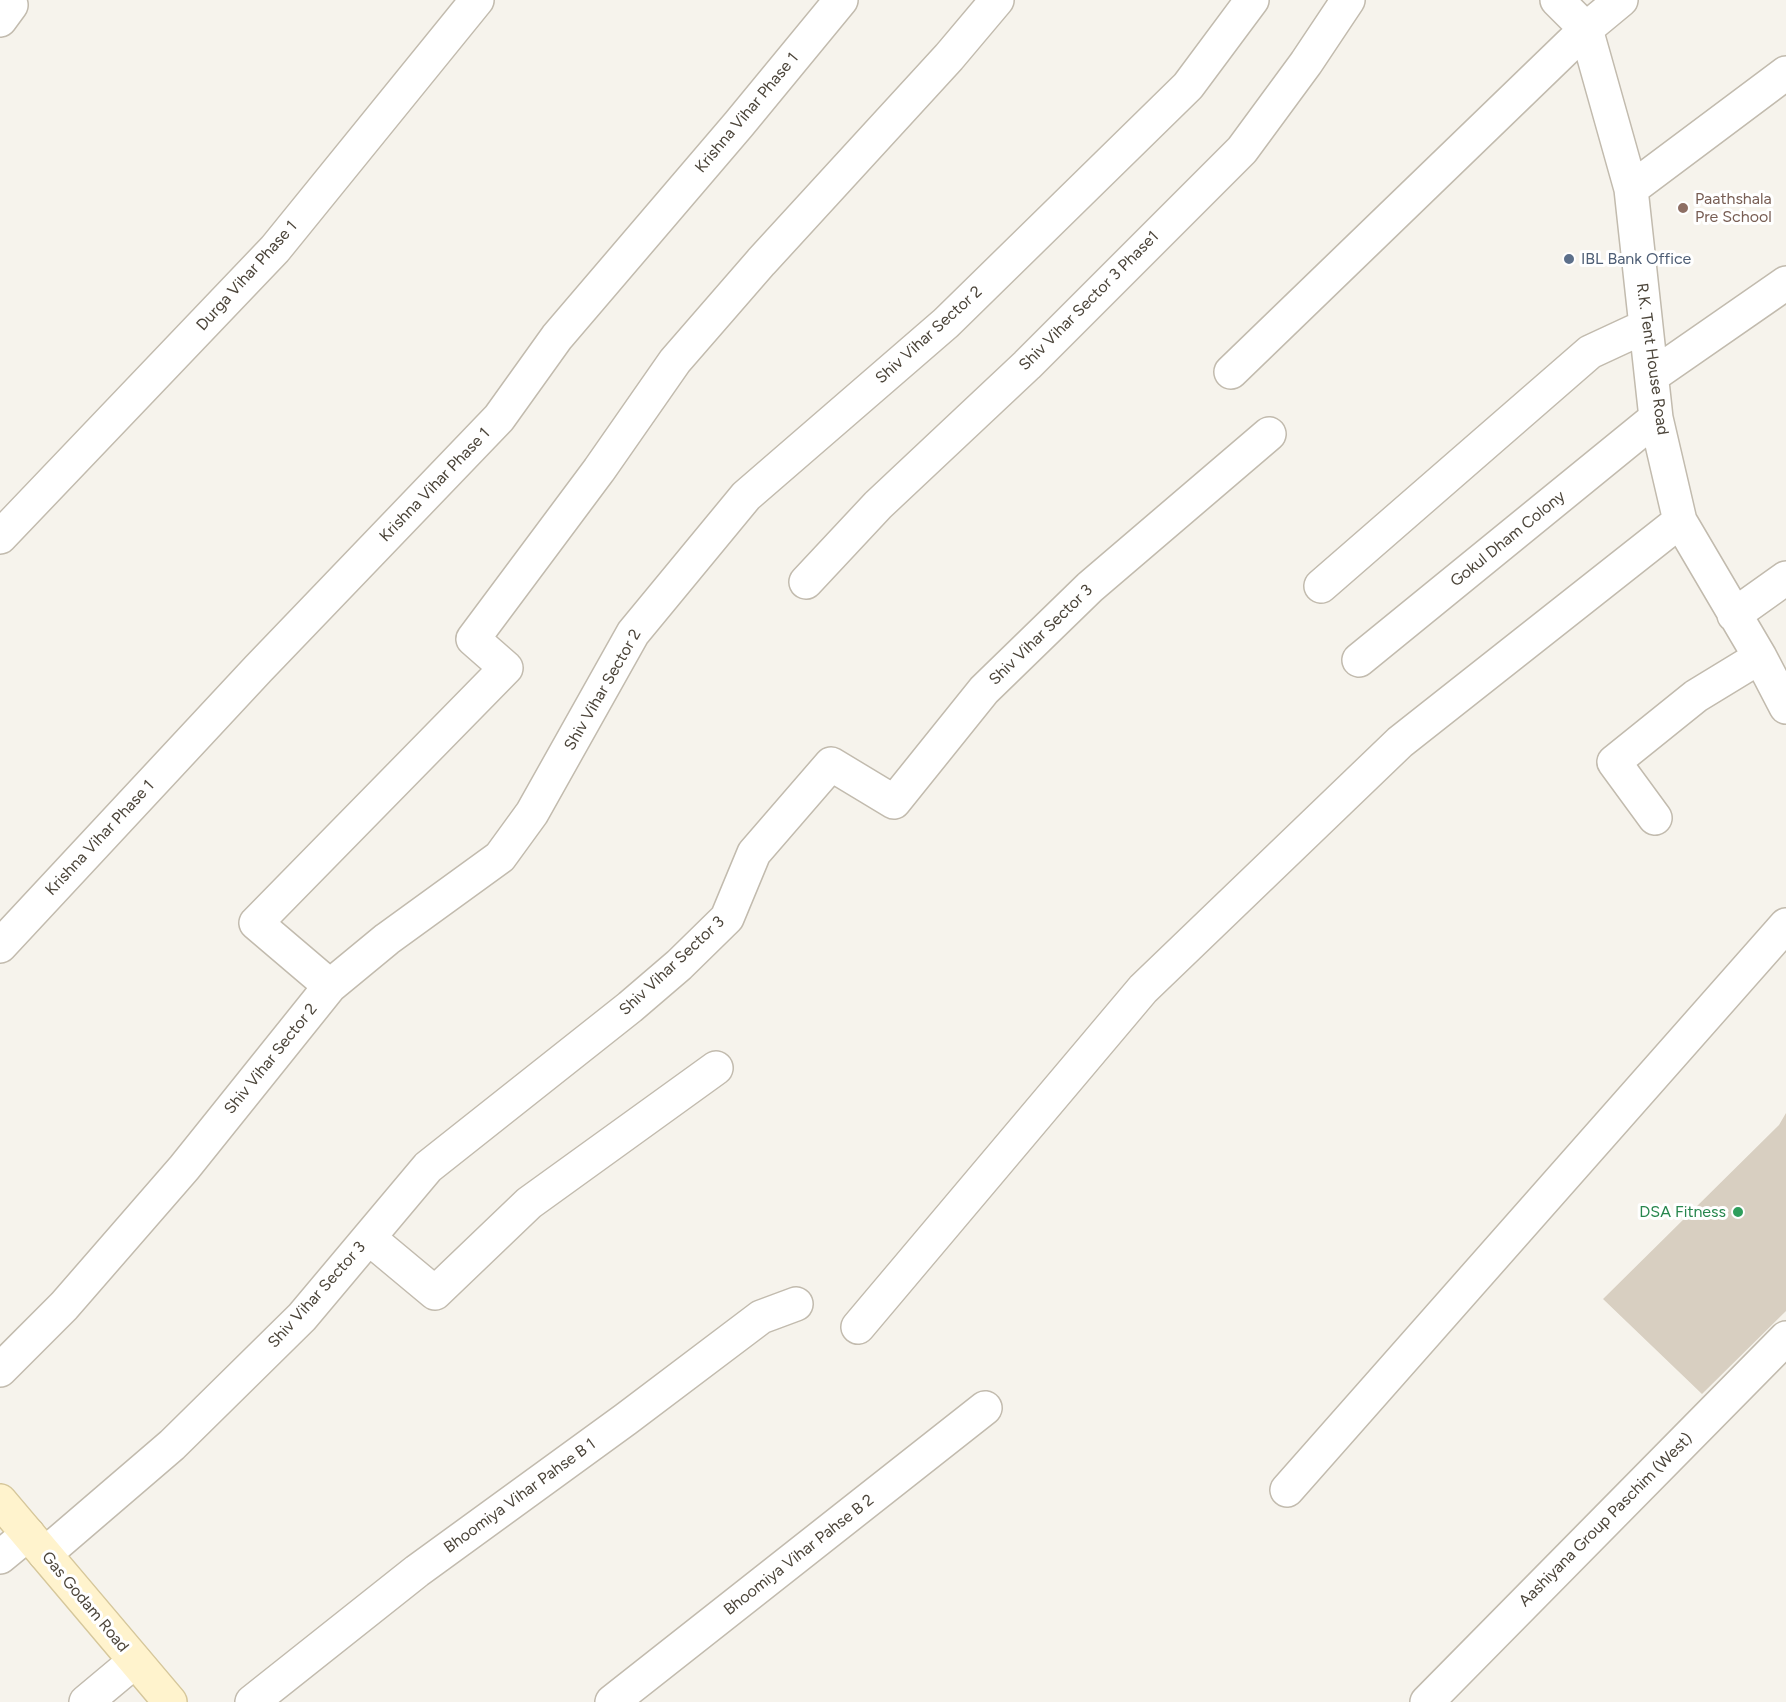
<!DOCTYPE html>
<html>
<head>
<meta charset="utf-8">
<style>
	body { margin:0 }
	canvas { display:block; background:#f6f3ec }
</style>
</head>
<body>
<canvas width="1786" height="1702"></canvas>
<script>
const ctx = document.querySelector('canvas').getContext('2d');
ctx.lineJoin = 'round';
function fill(path, color) {
  ctx.fillStyle = color;
  ctx.fill(path, 'evenodd');
}
function strokePath(path, color, width, dash) {
  ctx.strokeStyle = color;
  ctx.lineWidth = width;
  ctx.lineCap = dash ? 'butt' : 'round';
  ctx.setLineDash(dash || []);
  ctx.stroke(path);
}
function write(font, color, halo, rows, align = 'center') {
  ctx.font = font + ' Figtree,sans-serif';
  ctx.lineWidth = 6;
  ctx.setLineDash([]);
  ctx.textBaseline = 'middle';
  ctx.strokeStyle = halo;
  ctx.fillStyle = color;
  for (const [text, x, y, turn = 0] of rows) {
    ctx.save();
    ctx.translate(x, y);
    ctx.rotate((+turn || 0) * Math.PI / 180);
    ctx.textAlign = isNaN(turn) ? turn : align;
    if (halo) ctx.strokeText(text, 0, 0);
    ctx.fillText(text, 0, 0);
    ctx.restore();
  }
}
const building = new Path2D(`
	M1786 1113V1311L1702 1394 1603 1299 1779 1125Z`);
const street = new Path2D(`
	M1557 0 1586 29 1631 189 1656 418 1680 521 1760 657 1786 707
	M0 20 11 5
	M1631 189 1786 73
	M1231 372 1586 29 1621 0
	M1652 376 1786 283
	M0 537 275 249 477 0
	M806 582 878 505 1027 365 1242 150 1306 63 1348 0
	M1321 586 1590 352 1646 326
	M1734 615 1786 578
	M1359 660 1656 418
	M1655 818 1614 762 1696 696 1760 657
	M0 946 258 669 499 418 557 337 739 124 841 0
	M330 986 256 923 506 668 473 639 599 470 675 361 761 262 949 57 997 0
	M369 1238 435 1293 529 1203 716 1068
	M858 1327 1143 989 1400 742 1680 521
	M0 1370 64 1306 184 1168 330 986 387 939 500 857 532 813 633 633 746 496 946 323 1188 86 1252 0
	M1287 1490 1786 925
	M45 1554 172 1445 302 1317 428 1167 630 1007 679 965 727 918 754 853 831 764 894 802 984 690 1090 587 1269 434
	M0 1557 28 1534
	M86 1702 135 1661
	M252 1702 417 1571 626 1419 761 1317 796 1304
	M612 1702 985 1408
	M1427 1702 1786 1338`);
const secondary = new Path2D(`
	M0 1501 170 1702`);
const markers = [
	[1683,208,6,"#8d6e63"],
	[1569,259,6,"#5c6f8a"],
	[1738,1212,6,"#2e9e5b"]
];
const streetNames = [
	["Krishna Vihar Phase 1",747,113,-50],
	["Durga Vihar Phase 1",247,276,-48],
	["Shiv Vihar Sector 3 Phase1",1089,301,-45],
	["Shiv Vihar Sector 2",929,335,-42],
	["R.K. Tent House Road",1652,359,82],
	["Krishna Vihar Phase 1",435,485,-46],
	["Gokul Dham Colony",1508,539,-39],
	["Shiv Vihar Sector 3",1041,635,-44],
	["Shiv Vihar Sector 2",603,690,-60],
	["Krishna Vihar Phase 1",100,838,-47],
	["Shiv Vihar Sector 3",672,966,-43],
	["Shiv Vihar Sector 2",271,1059,-51],
	["Shiv Vihar Sector 3",317,1295,-48],
	["Bhoomiya Vihar Pahse B 1",520,1496,-36],
	["Aashiyana Group Paschim (West)",1606,1520,-45],
	["Bhoomiya Vihar Pahse B 2",799,1555,-38],
	["Gas Godam Road",85,1602,50]
];
const educationNames = [
	["Paathshala",1695,199],
	["Pre School",1695,217]
];
const serviceNames = [
	["IBL Bank Office",1581,259]
];
const leisureNames = [
	["DSA Fitness",1726,1212]
];
fill(building, '#d8cfc1');
strokePath(street, '#c2bbae', 36);
strokePath(secondary, '#d6c79b', 36);
strokePath(street, '#fff', 33);
strokePath(secondary, '#fff3cd', 33);
for (const [x, y, r, color] of markers) {
  const dot = new Path2D();
  dot.arc(x, y, r, 0, 2 * Math.PI);
  ctx.fillStyle = color;
  ctx.fill(dot);
  strokePath(dot, '#fff', 2);
}
write('16px', '#4b4439', '#fff', streetNames);
write('16px', '#785e54', '#fff', educationNames, 'left');
write('16px', '#4e5e75', '#fff', serviceNames, 'left');
write('16px', '#27864d', '#fff', leisureNames, 'right');
</script>
</body>
</html>
